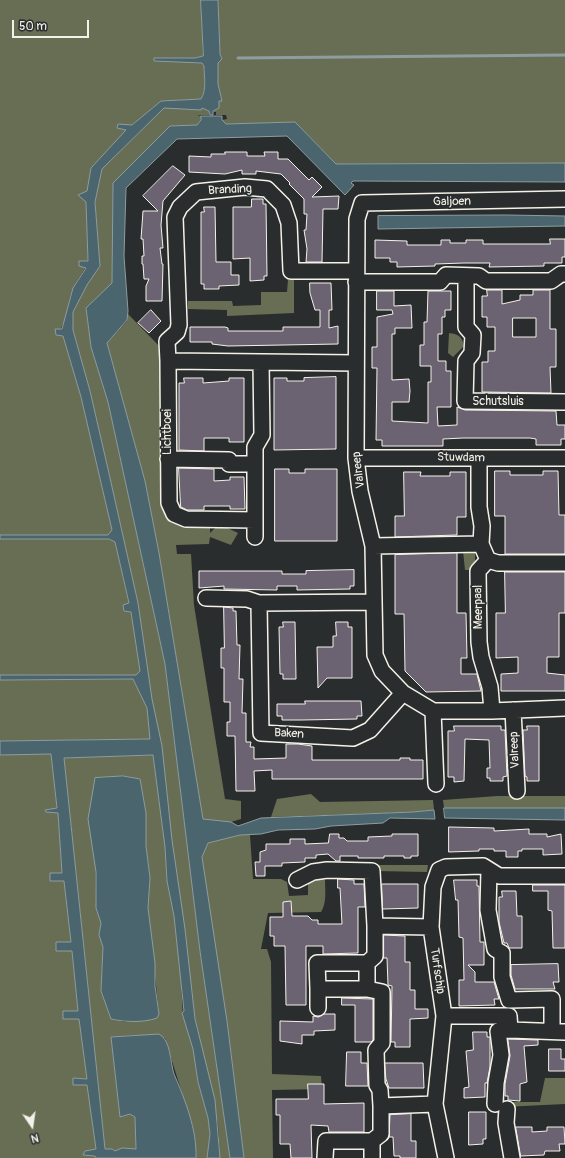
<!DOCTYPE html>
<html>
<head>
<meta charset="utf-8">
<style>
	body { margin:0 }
	#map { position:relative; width:565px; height:1158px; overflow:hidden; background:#2a2d2e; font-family:Pangolin,sans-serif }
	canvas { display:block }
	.north { position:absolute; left:12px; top:1106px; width:40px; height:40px; -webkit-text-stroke:3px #2a2d2e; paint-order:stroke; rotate:167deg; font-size:11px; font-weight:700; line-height:16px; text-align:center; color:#f4f1e8 }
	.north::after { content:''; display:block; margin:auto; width:14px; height:18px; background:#f4f1e8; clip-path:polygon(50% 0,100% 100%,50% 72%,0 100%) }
	.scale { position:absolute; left:12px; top:20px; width:77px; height:18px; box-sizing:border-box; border:2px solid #f4f1e8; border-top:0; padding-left:5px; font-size:12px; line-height:14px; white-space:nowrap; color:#f4f1e8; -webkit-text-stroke:3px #2a2d2e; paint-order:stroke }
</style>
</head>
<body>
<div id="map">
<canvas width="565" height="1158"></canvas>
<div class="north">N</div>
<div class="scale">50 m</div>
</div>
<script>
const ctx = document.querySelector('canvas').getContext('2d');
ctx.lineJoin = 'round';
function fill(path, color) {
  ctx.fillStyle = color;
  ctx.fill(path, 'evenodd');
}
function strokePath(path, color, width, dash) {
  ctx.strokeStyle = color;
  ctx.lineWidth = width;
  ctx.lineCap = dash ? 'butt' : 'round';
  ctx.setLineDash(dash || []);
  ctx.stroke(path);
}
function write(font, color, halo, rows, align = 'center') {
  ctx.font = font + ' Pangolin,sans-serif';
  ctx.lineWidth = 3.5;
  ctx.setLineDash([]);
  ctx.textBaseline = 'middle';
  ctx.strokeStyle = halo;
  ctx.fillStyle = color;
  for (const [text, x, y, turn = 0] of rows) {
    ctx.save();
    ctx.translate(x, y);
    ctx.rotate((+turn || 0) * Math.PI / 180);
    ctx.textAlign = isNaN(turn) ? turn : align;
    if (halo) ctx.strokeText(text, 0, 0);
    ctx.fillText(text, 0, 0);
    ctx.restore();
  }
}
const green = new Path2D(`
	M0 0H201L203 56 195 58H154V60L202 63 204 66C204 77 207 90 201 99L161 101 132 125 91 168 86 202 88 261C85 271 77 279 73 289 67 304 68 323 56 335L63 336 81 397 112 530 109 535H0Z
	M218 0H565V163L336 164 295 122 226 124 222 120 227 119 226 115H216V112H214V110L219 108V101H222L218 84V63L222 59 220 54Z
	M169 107 202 108 209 111V115H197L201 116V120L197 125 170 126 113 183 112 283 86 309 91 347 108 402 165 664 200 951 230 1158H220L218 1125 195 1019 138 603 108 469 90 391 73 330V312L87 285 100 266 95 202 102 169 164 108Z
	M288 280H294V313L227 316V310L188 309V301H232L233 306 261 305V292H287Z
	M128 314 163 350 168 509 210 523V533L219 524 238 533 231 545 210 537 209 544 176 545 177 554H191L194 605 225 799 241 801V819L231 822 203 820 159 553 145 481 107 343 127 321Z
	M449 333C459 334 462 337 464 346L453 357 448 353Z
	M0 539H109L115 542 129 604 123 606 124 611 131 612 140 671 136 675H0Z
	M463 551 475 552V570H465Z
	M133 679 147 708 151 739 0 741V680Z
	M0 754H51L57 809 45 810 46 812H58L62 873H50V881H64L71 942 56 951H72L78 1011H64L63 1019H79L87 1079 73 1078V1084H87L96 1149 85 1151 83 1155 95 1156 96 1158H0Z
	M153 755 165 847 167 881 174 916 181 981 183 1018 185 1019 193 1049 198 1082 208 1118 210 1134 207 1158H196L193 1129 165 1038 138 1035 111 1037 120 1117 130 1114 135 1117 136 1150 122 1148 115 1151 112 1149H105L64 758ZM123 776 140 779 146 813V846L150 878 148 908 159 1014 157 1018 125 1022 111 1019 101 991 103 947 99 935 101 923 96 908 95 778Z
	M311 794 320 802 433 800 434 810 413 812 271 817 277 799Z
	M497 796H565V808H444L443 800Z
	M240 835H250L253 879H281L287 882 289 896 308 895V879L322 878 325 880C325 890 327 903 321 912L268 913 261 949H267L271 962 272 1074 321 1076 322 1089 272 1090 273 1158H244L227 1021 219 992 202 857 208 843Z
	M376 865H428L427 872 376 871Z
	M545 1078H565V1104L503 1107 499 1102H540Z`);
const water = new Path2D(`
	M201 0H218L220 54 222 59 218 63V84L222 101H219V108L213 111V115H210L209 111 202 108 201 110 164 108 102 169 95 202 100 266 87 285 73 312V330L90 391 108 469 138 603 152 699 162 746 172 840 185 929 195 1019 215 1100 220 1158H207L210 1134 208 1118 198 1082 193 1049 182 1013 184 1011 174 916 167 881 165 847 153 755 64 758 105 1149H112L115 1151 122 1148 136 1149 135 1117 130 1114 120 1117 111 1037 159 1034C171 1040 170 1062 174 1074 185 1100 197 1129 196 1158H96L95 1156 83 1155 85 1151 96 1149 87 1085H73V1078L87 1079 79 1019H63V1011H78L72 951H56V942H71L64 881H50V873H62L58 813 46 812 45 810 57 808 51 754 0 755V741L150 739 147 708 133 679 0 680V675H136L140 671 131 612 124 611 123 605 129 603 115 542 109 539H0V535H108L112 530 81 397 63 336 56 335 55 329H62L73 288 86 268 79 266V261H88L86 202 78 195 87 191 91 168 126 130 117 128 118 124 132 125 161 101 201 99C207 90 204 76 204 66L202 63 154 61V58H195L203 56Z
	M201 116H222V120L226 124 295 122 336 164 565 163V182L353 181 351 183 354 185 345 195 287 136 177 139 126 188 124 256 128 311 127 320 107 343 145 481 159 553 203 819 231 822 238 826 261 818 413 812 434 810 435 819 390 818 383 823 331 826 315 829 278 830 261 834 240 835 208 843 202 857 227 1021 244 1158H230L200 951 165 664 108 402 91 347 86 308 112 283 113 183 170 126 197 125 201 120Z
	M506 215 565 216V226L378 229V216Z
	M123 776 140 779 146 813V846L150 878 148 908 155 963V986L159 1014 157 1018C143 1023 125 1022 111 1019L101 991 103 947 99 935 101 923 96 908V872L88 819 95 778Z
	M444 808H565V820L445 818Z`);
const stream = new Path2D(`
	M238 58 565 55`);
const building = new Path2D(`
	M225 152H247V156H265L264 152H278V159H288L309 180 312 177 322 187 312 197 339 196 338 209H323L322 262H306L307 249 304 230H306L307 214H304V199L289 184 290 183 281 174 256 171V174H242V170L225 174 189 172V156L211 157V154H225Z
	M173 166 185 175 163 201 161 225 163 248H160L162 264H163L162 301H146V286L149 279H144L143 264H142V256H144L143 239H141L143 211H158L143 196Z
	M252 199H263V204H266L267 276H264V280L250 281V258L233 259V207H251Z
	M204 207H215L216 262H231V275H239V285L219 286V289H204V284H201V212H204Z
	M550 239H565V257H562V263H544V266L489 267 490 263H464L435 264V266L397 267V262H390V258H375V240L407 241V245H441V240H450V243H466V240H483V244H550Z
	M310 283H331L332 310H329V328L338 326V344L228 346 212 344V342H190V327H225L228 328V331H283V327H320V310H315L310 293Z
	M487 290H502V304L520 300V295H533V290H550V329H556V367H550L551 393 482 392V362H488V351H495V327H487V317H482V296H487ZM513 318H536V337H513Z
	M377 291H394V306L411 305 412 328H395V334H392V380L409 379 410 391 409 402H392V421L428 423V382H431V366H420V345H424V322H427L428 291H451V310H445V317H442V334H438V361H446V371H451V407H437L438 426 457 425V407L465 410 556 411 557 425H565V439H561V445H536V439L530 438H463L443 439V446H382V440H376L377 368H372V347H377V317L393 314 392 310H377Z
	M151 310 161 321 149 333 138 323Z
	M336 377V449L274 450V378H287V381H304V378Z
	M184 378H203V383L229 381V378H244V442H229V438H204V451L179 450V383H184Z
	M179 468 214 469V481L230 480V477H244L245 509H230V506H204V510H187L181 507Z
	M275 469H289V473H305V469H337V541H275Z
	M495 471H510V475H543V471H558L559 515H565V554H505V516H495Z
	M404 472H421L420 476H450V472H466V517H457V535L395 537V516H404Z
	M457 553V613H466L467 658H461V674H477L481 691 426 692 405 671 404 614H395V555Z
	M354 570V586H350V589L297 590V586H277V590L224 589V586L199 588V571H282V574H306V571Z
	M505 572H565V613H559V657H547V673L565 675V691H501V674L518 673V657L496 658V613H505Z
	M224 607 233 608V611H236L237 645H240L239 679H243L242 713H246V742H251L250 747H254V759L286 758V744H298L312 746V760H400V758H410V760H423V779H272V770L254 771 255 791H236L235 736H227V722H230V702H224V668H221V648H224Z
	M283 622H295L296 679H283V674H280L279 627H283Z
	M336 622H348V627H352V678H327L318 688 317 647H333V636H336Z
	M305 701H361L362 716H357V719L301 720H282V716H277V704H305Z
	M454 726H501V730H505L507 776 503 777V781H490V778H487V768H490L489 740 465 739 464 781 454 782V777H448V731H454Z
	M527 726H539V781H527V777L525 776 523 730H527Z
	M449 827 494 828V831L529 829V834H547V837L561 834 562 854 543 855V849H522V851H518V857H506V851H494V849H479V851L449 852Z
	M330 834H339V838H344L347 841H368V837L392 836V834H418V856H411V858H404V856H384V858H358V856H340V861H336L328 854 316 855V858H305V862L282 863V866H265V876H256L255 862H260V852L266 850V844H290V839H305V844L328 843Z
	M338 879 354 880V884H364L365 907H358V953L323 954V946H306V1005H286L285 946H274V936H270V917H283V902L291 901 292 916H308L312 920H318V924H342L340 888H338Z
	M454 880H477V886H479L480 942H484V965H468L475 972V982H494L499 999H494L495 1005 459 1006V980H464L463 938 459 937 458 900H456Z
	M382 884H418V908L383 909Z
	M533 885H565V948H553L552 911 548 910V891H533Z
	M502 891H516L517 916H522V948H509L507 943H504L499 922V897H502Z
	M384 935 405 936V962H410V990H415V1009H428V1018L410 1019V1047H395V1042H391L392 986 388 985 387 958H384Z
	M558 964 559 982H553L555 989H515L511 975V965Z
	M342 998 373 999V1040L371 1042H355V1005H342Z
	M324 1014H335V1030L314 1031V1035H302V1044L280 1041V1021L313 1022V1016L318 1017Z
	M473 1032H487V1037H490V1067L487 1083H485V1097L464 1098V1088L469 1087 466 1051 473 1050Z
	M508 1039 538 1040V1045L524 1046 527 1082 520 1084V1101L508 1100V1096H505V1084L510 1056Z
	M549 1049H561V1059H565V1071H549Z
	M347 1052H361V1063H367L368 1086H346Z
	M385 1063H423L424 1088H389L386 1079Z
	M308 1084H324V1104L364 1103V1132H329L328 1126 311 1125 312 1158H291L290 1144H280V1115H276V1099H308Z
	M469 1112H486V1139H483V1144L469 1145Z
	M411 1114V1141H416V1158H400V1156H394L393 1137H389L390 1115Z
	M516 1127H532V1132L547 1131V1127H564L565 1144H559L560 1151H545L544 1155 521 1156Z`);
const minor = new Path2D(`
	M565 199 362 203 357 219 356 458 360 491 373 546 375 655 382 671 403 693 433 711H492L565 708
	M466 276V327L473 335 472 353 466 361 465 401 565 402
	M356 282H440L446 275 479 276 486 281H551L561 274H565
	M168 361 167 341 177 332 179 325 175 217 180 207 196 192 245 187 267 189 283 205 289 223 291 271H356
	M356 458H565
	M479 458V507L482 526 481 544 488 560 478 571 479 642 481 657 490 687 492 711
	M168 459 229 460V464H255
	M255 520 186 519 174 514 169 503 168 361 356 363
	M255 537V447L262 435 261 362
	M373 546 481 544
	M488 560 498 563H565
	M206 598 247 599 259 603 374 602
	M259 603 261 733 353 738 370 730 403 693
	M513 710 517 791
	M433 711 436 784
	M489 870 488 910 495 949 502 953V977L509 1000 552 999V1031
	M297 880 313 872 327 870 372 871 375 926
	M367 963V989H318L317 963H367L375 956V926L431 927
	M367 989 382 992V1043L376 1050 377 1085 380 1090 381 1106
	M318 1008V989
	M444 1016H509L510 1030 498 1031 501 1055 496 1083 495 1104
	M510 1030 565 1032
	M507 1109 506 1123 512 1158
	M372 1141 381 1134V1106L435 1104
	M325 1158 326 1141H372V1158
	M446 1158 435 1104 444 1016 431 927 433 887 439 870 446 867 483 866 499 876H565`);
const streetNames = [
	["Branding",230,190,-3],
	["Galjoen",452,202,-1],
	["Schutsluis",498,402],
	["Lichtboei",168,432,-90],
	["Stuwdam",461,458,1],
	["Valreep",359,470,-97],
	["Meerpaal",479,607,-90],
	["Baken",289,734,3],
	["Valreep",515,750,-92],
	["Turfschip",437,971,82]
];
fill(green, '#686e53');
fill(water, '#4a656e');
strokePath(water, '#8e9d9f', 1);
strokePath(stream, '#8e9d9f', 3);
fill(building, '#6b6272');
strokePath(building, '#f4f1e8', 1);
strokePath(minor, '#f4f1e8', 18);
strokePath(minor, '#2a2d2e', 15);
write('12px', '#f4f1e8', '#2a2d2e', streetNames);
</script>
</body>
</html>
